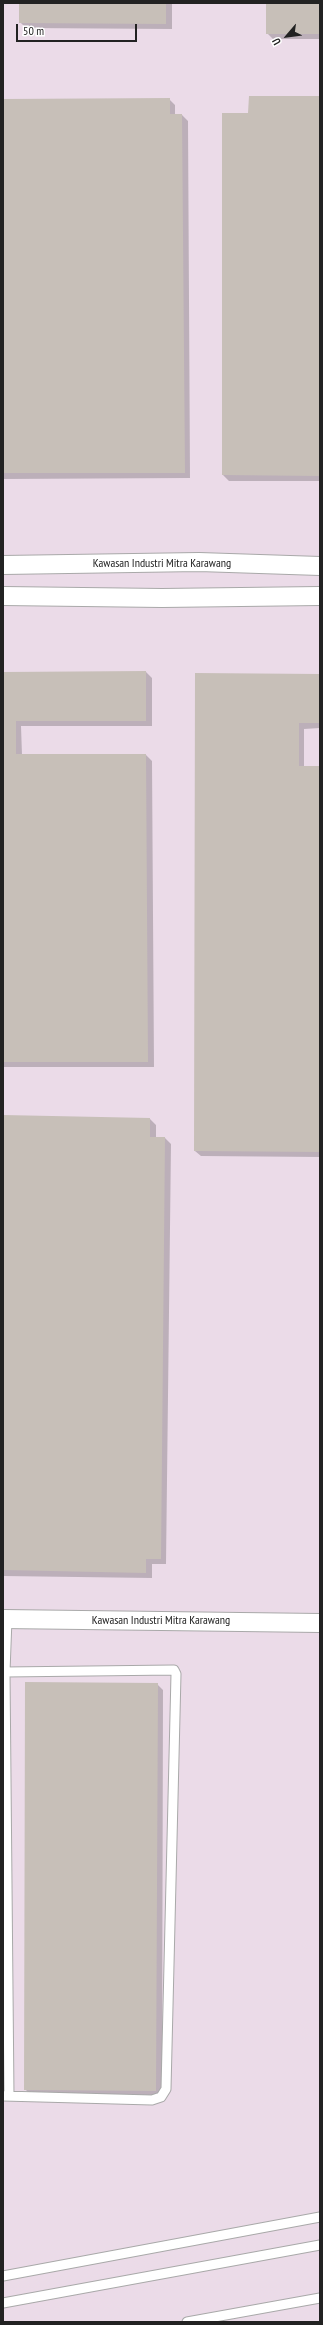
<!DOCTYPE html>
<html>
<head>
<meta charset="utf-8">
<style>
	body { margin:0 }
	#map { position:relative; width:323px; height:2325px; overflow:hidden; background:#f2efe9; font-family:"PT Sans Narrow",sans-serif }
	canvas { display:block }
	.frame { position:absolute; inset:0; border:4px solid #222; pointer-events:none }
	.north { position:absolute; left:267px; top:16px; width:40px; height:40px; -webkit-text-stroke:3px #fff; paint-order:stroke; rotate:242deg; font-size:11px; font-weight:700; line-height:16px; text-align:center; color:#222 }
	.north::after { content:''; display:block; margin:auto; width:14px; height:18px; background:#222; clip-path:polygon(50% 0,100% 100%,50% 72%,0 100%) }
	.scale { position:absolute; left:16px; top:24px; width:121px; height:18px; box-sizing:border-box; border:2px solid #222; border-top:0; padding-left:5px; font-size:12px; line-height:14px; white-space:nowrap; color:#222; -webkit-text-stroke:3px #fff; paint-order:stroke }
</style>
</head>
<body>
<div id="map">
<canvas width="323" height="2325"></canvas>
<div class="frame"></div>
<div class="north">U</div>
<div class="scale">50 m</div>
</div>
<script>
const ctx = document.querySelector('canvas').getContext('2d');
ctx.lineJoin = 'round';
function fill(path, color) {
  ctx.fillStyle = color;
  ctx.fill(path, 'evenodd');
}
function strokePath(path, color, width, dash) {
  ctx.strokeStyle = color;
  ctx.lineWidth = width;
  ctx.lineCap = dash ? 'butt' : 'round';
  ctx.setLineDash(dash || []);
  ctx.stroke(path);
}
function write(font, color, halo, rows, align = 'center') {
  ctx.font = font + ' "PT Sans Narrow",sans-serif';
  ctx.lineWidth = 3.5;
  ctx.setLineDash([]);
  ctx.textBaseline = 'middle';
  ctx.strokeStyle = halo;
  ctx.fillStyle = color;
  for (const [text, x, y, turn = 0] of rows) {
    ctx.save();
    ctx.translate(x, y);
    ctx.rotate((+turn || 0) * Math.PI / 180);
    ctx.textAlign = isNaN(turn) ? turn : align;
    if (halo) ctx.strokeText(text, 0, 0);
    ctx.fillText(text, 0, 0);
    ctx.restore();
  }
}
const industrial = new Path2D(`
	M3 3H320V2322H3Z`);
const shadow = new Path2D(`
	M20 3H172V29L26 28 20 22Z
	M267 3H320V39H273L267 33Z
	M320 97V481H229L223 475 249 114Z
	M169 99 175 105V115H182L188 121 190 478 3 479V100Z
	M146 672 152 678V726H21L22 755H146L152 761 154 1067H3V673Z
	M196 674 320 675V728L304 729V767H320V1157L201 1156 195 1151Z
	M3 1116 150 1119 156 1125V1138H165L171 1144 166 1564H152V1578L3 1576Z
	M157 1684 163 1690 162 2096 31 2095 25 2089Z`);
const building = new Path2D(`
	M19 3H166V24L19 23Z
	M266 3H320V34H266Z
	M249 96H320V476L222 475V113H248Z
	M170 98V114H182L185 473H3V99Z
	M146 671V721H16V754H146L148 1062H3V672Z
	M195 673 320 674V723H299V766H320V1152L194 1151Z
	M3 1115 150 1118V1137H165L161 1559H146V1573L3 1570Z
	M25 1682 158 1683 156 2091 24 2090Z`);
const service = new Path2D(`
	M7 1619 5 1672 9 2096
	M3 2096 152 2100 161 2097 166 2089 176 1674 174 1670 5 1672
	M3 2276 320 2217
	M3 2303 320 2245
	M187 2322 320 2298`);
const minor = new Path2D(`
	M3 565 199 562 320 566
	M3 596 162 598 320 596
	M3 1619 320 1623`);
const streetNames = [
	["Kawasan Industri Mitra Karawang",162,564],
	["Kawasan Industri Mitra Karawang",161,1621]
];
fill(industrial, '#ebdbe8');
fill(shadow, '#0003');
fill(building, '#c7bfb8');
strokePath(service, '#a9a9a9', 11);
strokePath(minor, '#a9a9a9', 20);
strokePath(service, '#fff', 9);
strokePath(minor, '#fff', 18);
write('12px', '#222', '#fff', streetNames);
</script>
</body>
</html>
